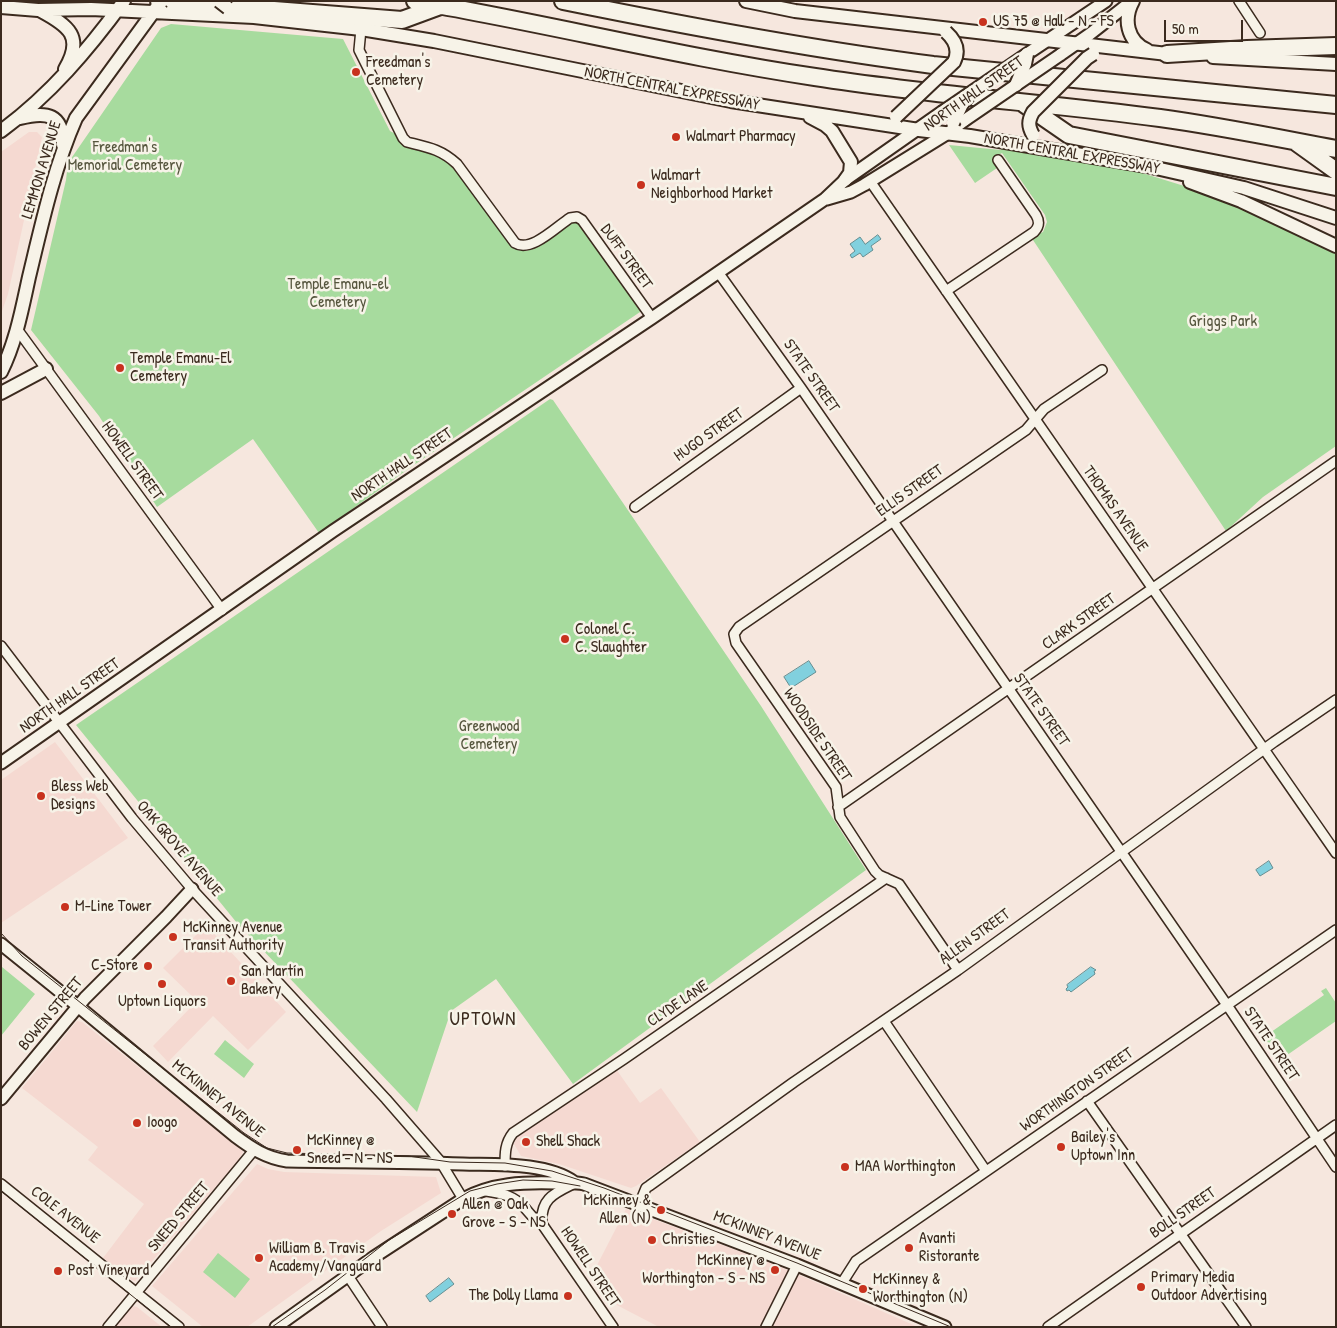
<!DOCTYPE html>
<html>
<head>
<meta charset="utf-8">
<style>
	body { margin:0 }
	#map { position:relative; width:1337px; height:1328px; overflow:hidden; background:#f6e7de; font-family:"Patrick Hand",sans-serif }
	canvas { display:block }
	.frame { position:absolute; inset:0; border:2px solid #3b2a1e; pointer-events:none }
	.scale { position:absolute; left:1164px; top:20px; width:79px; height:22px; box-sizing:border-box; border:2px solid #3b2a1e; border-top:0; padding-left:6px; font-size:15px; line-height:18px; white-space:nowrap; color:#3b2a1e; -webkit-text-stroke:4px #f7f3e8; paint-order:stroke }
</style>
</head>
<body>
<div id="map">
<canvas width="1337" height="1328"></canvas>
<div class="frame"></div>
<div class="scale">50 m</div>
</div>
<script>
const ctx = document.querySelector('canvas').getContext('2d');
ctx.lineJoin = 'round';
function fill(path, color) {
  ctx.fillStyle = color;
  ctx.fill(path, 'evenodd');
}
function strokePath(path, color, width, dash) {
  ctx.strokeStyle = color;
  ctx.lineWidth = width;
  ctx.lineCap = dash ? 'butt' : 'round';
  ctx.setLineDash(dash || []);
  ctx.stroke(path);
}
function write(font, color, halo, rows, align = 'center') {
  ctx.font = font + ' "Patrick Hand",sans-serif';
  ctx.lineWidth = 5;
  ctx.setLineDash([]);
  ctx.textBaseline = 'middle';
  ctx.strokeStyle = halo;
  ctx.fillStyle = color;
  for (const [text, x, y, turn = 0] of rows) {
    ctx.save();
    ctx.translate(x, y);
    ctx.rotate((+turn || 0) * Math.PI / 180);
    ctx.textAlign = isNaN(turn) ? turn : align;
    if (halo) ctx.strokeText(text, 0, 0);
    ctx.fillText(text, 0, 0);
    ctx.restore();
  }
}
const built = new Path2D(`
	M37 132 42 137 8 294 1 314V152L29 132Z
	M55 742 128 838 1 923V780Z
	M206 925 286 1012 248 1050 213 1016 168 1062 153 1046 197 1001 163 968Z
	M77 1021 82 1022 241 1149 243 1152 238 1161 135 1281 129 1279 103 1258 144 1204 88 1160 98 1147 22 1088Z
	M616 1069 640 1103 661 1088 700 1142 636 1186 631 1188 559 1164 521 1156 514 1144 516 1138Z
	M257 1164 268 1169 284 1172 436 1177 441 1193 381 1231 247 1327H203L152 1286Z
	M626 1209 776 1265 918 1327H659L609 1301 593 1273Z
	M132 1306 137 1307 162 1327H115Z`);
const green = new Path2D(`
	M171 24 343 39 390 131 429 152 446 159 455 168 515 247 526 251 540 246 569 222 575 221 579 223 643 310 411 467 319 533 253 439 157 507 99 416 31 330 66 180 68 163 161 28Z
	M949 145 1001 150 1000 146 1126 168 1181 185 1228 201 1336 251V446L1263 497 1226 531 1031 237 1043 232 1047 222 1045 215 1002 153 992 159 997 168 975 183Z
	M550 399 553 400 761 706 866 870 573 1084 496 979 451 1011 417 1112 237 923 76 725Z
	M2 967 35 994 1 1036V969Z
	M1326 988 1336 1003V1021L1280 1060 1264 1037 1324 995 1321 991Z
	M225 1040 254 1064 244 1078 214 1054Z
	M218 1253 250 1279 235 1298 203 1272Z`);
const water = new Path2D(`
	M878 235 881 239 871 246 873 250 863 257 860 253 852 258 850 255 855 251 850 244 860 237 865 244Z
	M809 661 816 672 791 688 784 677Z
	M1269 861 1273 868 1260 876 1256 870Z
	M1091 967 1096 970 1094 971 1095 974 1071 992 1069 990 1067 991 1066 989 1068 987 1067 985Z
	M449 1278 454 1284 430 1302 426 1296Z`);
const minor = new Path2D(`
	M1239 1 1260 33
	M361 29 359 50 403 138 407 142C427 147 441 149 457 164L515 243C531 253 556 227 570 218L577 217 582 220 652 318
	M870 181 1336 853
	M718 272 801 388 1227 1005 1336 1167
	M946 291 1034 232C1039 227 1040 222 1036 215L998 160
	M17 329 222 610
	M635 507 801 388
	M1 646 132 818 192 889 386 1099 440 1161 463 1199
	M838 807 1336 461
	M958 970 899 884 879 875 875 871 840 817 836 787 736 643 734 634 739 627 1026 430 1044 409 1102 370
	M884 1021 986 1171
	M1087 1101 1246 1327
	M505 1166C505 1153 505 1143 513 1133L624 1059 886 878
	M1 1184 179 1327
	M486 1191C502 1193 514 1196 525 1208 531 1215 534 1220 542 1224L613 1327
	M639 1205 646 1188 649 1186 794 1082 958 970 1274 742 1336 700
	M542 1224C540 1198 555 1193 575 1183
	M348 1276 382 1327
	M842 1283 856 1261 1336 930
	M108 1327 254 1150
	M766 1327 797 1265
	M1048 1327 1336 1125`);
const tertiary = new Path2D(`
	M1027 54 1106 1
	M1060 55 1090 34 1132 1
	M827 199 851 192 864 185 948 133 965 120
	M1 763 333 531 652 318 825 199 845 180 942 112
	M1 944 68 998 235 1136C251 1148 266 1158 287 1161 345 1162 404 1162 463 1164 496 1165 546 1162 574 1182
	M1 1099 85 998 166 917 192 889
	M276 1327 374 1257 463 1199C492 1183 524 1182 556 1183 565 1183 574 1182 584 1184L797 1265 945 1327`);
const secondary = new Path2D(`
	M746 1 795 11 1176 55
	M1133 1C1123 19 1127 41 1147 50
	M1 7 38 10 91 9 254 17 361 29 434 41 731 101 919 130 970 136 1147 166 1244 188 1336 218
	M41 11C69 26 84 37 65 69
	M1213 57 1336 64
	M810 117 825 125 832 131 851 162 850 173 845 180
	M20 118C47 111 63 114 63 145
	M1 131C50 95 88 50 124 1
	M1190 182 1241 201 1336 246
	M1 372C16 342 22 309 29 277 42 223 54 168 76 118L157 7
	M1 393 46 369`);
const motorway = new Path2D(`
	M159 1 402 20 440 6
	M415 1C549 24 681 57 815 77 930 95 1046 103 1160 118 1219 126 1277 138 1336 149
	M563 1C686 26 809 49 933 65L1336 105
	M1167 54 1247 49 1336 46
	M1024 104 1069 135 1336 187
	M1297 143 1336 171`);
const tram = new Path2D(`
	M1 933 22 956 244 1133 267 1148 287 1153 408 1156 450 1162 505 1163 552 1171 604 1188 797 1263 951 1327
	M1 1191 171 1327
	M272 1327 325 1290 389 1240 470 1191 497 1184 523 1180 552 1181 580 1186`);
const tertiaryBridge = new Path2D(`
	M942 112 1027 54
	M965 120 1060 55`);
const secondaryBridge = new Path2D(`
	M219 1 228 8
	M161 2 162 1
	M1016 85 1025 64 1027 54
	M896 117 954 62C960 50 955 40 946 32
	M953 123 962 104 970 94
	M1033 135C1028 126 1028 121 1033 112L1087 58 1093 54`);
const markers = [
	[983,22,5,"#c8321e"],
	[356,72,5,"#c8321e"],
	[676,137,5,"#c8321e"],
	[641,185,5,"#c8321e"],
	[120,368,5,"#c8321e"],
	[565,639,5,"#c8321e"],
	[41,796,5,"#c8321e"],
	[65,907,5,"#c8321e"],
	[173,937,5,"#c8321e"],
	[148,966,5,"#c8321e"],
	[231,981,5,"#c8321e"],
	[162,984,5,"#c8321e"],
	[137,1123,5,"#c8321e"],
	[526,1142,5,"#c8321e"],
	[1061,1147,5,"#c8321e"],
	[297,1150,5,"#c8321e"],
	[845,1167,5,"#c8321e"],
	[661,1210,5,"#c8321e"],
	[452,1214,5,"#c8321e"],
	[652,1240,5,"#c8321e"],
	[909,1248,5,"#c8321e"],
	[259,1258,5,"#c8321e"],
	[775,1270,5,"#c8321e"],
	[58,1271,5,"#c8321e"],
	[1141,1287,5,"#c8321e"],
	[863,1289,5,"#c8321e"],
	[568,1296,5,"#c8321e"]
];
const poiNames = [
	["US 75 @ Hall - N - FS",993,22],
	["Freedman's",366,63],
	["Cemetery",366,81],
	["Walmart Pharmacy",686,137],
	["Walmart",651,176],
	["Neighborhood Market",651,194],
	["Temple Emanu-El",130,359],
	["Cemetery",130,377],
	["Colonel C.",575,630],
	["C. Slaughter",575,648],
	["Bless Web",51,787],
	["Designs",51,805],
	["M-Line Tower",75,907],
	["McKinney Avenue",183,928],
	["Transit Authority",183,946],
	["C-Store",138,966,"right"],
	["San Martín",241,972],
	["Bakery",241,990],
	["Uptown Liquors",162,1002,"center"],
	["Ioogo",147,1123],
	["Bailey's",1071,1138],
	["Uptown Inn",1071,1156],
	["McKinney @",307,1141],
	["Sneed - N - NS",307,1159],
	["Shell Shack",536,1142],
	["MAA Worthington",855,1167],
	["McKinney &",651,1201,"right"],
	["Allen (N)",651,1219,"right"],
	["Allen @ Oak",462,1205],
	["Grove - S - NS",462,1223],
	["Avanti",919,1239],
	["Ristorante",919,1257],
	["Christies",662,1240],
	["William B. Travis",269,1249],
	["Academy/Vanguard",269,1267],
	["McKinney @",765,1261,"right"],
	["Worthington - S - NS",765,1279,"right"],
	["Post Vineyard",68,1271],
	["Primary Media",1151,1278],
	["Outdoor Advertising",1151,1296],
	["McKinney &",873,1280],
	["Worthington (N)",873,1298],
	["The Dolly Llama",558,1296,"right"]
];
const streetNames = [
	["NORTH CENTRAL EXPRESSWAY",672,89,11],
	["NORTH HALL STREET",974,94,-35],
	["NORTH CENTRAL EXPRESSWAY",1072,154,10],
	["LEMMON AVENUE",42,170,-73],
	["DUFF STREET",626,257,54],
	["STATE STREET",811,376,55],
	["HUGO STREET",709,435,-35],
	["HOWELL STREET",132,461,54],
	["NORTH HALL STREET",402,465,-34],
	["ELLIS STREET",910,491,-35],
	["THOMAS AVENUE",1115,509,55],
	["CLARK STREET",1079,622,-35],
	["NORTH HALL STREET",70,696,-35],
	["STATE STREET",1041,710,55],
	["WOODSIDE STREET",817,735,56],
	["OAK GROVE AVENUE",179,849,49],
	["ALLEN STREET",975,937,-36],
	["CLYDE LANE",678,1004,-34],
	["BOWEN STREET",51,1014,-50],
	["STATE STREET",1271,1044,56],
	["WORTHINGTON STREET",1077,1090,-35],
	["MCKINNEY AVENUE",218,1099,39],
	["BOLL STREET",1183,1213,-35],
	["COLE AVENUE",65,1215,38],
	["SNEED STREET",179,1217,-50],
	["MCKINNEY AVENUE",767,1236,21],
	["HOWELL STREET",590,1267,56]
];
const parkNames = [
	["Freedman's",125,148],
	["Memorial Cemetery",125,166],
	["Temple Emanu-el",338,285],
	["Cemetery",338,303],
	["Griggs Park",1223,322],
	["Greenwood",489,727],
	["Cemetery",489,745]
];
const quarterNames = [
	["UPTOWN",483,1020]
];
fill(built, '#f5d9d1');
fill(green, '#a7db9e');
fill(water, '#81d0de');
strokePath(water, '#658e91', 1);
strokePath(minor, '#3b2a1e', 12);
strokePath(tertiary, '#3b2a1e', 15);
strokePath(secondary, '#3b2a1e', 16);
strokePath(motorway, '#3b2a1e', 20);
strokePath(minor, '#f7f3e8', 9);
strokePath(tertiary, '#f7f3e8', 11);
strokePath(secondary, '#f7f3e8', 12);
strokePath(motorway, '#f7f3e8', 16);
strokePath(tram, '#3b2a1e', 1);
strokePath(tertiaryBridge, '#3b2a1e', 15, []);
strokePath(secondaryBridge, '#3b2a1e', 16, []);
strokePath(tertiaryBridge, '#f7f3e8', 11);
strokePath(secondaryBridge, '#f7f3e8', 12);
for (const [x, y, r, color] of markers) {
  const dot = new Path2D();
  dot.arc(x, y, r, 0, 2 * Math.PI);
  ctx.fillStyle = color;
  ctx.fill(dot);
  strokePath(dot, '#f7f3e8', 2);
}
write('16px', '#3b2a1e', '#f7f3e8', poiNames, 'left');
write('16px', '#3b2a1e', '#f7f3e8', streetNames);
write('16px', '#56563e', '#f7f3e8', parkNames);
ctx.letterSpacing = '1px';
write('19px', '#3b2a1e', '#f7f3e8', quarterNames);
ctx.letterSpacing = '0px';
</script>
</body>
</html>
